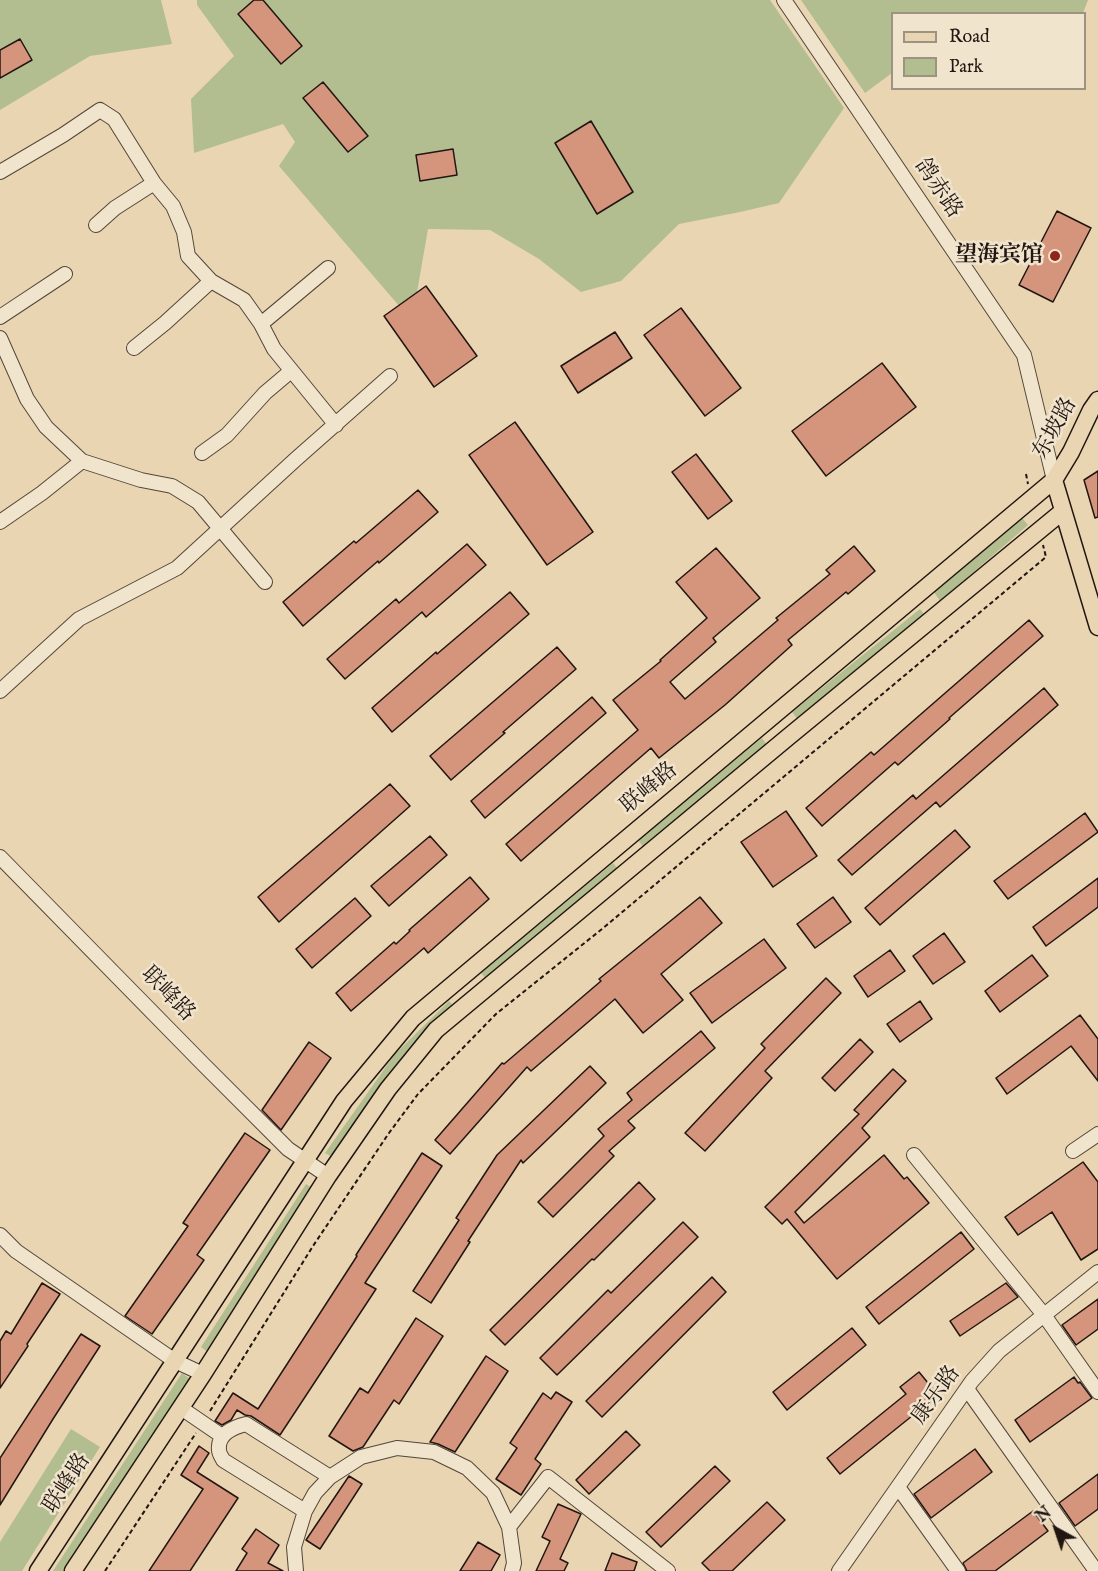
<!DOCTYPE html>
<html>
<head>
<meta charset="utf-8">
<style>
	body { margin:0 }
	#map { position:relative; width:1098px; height:1571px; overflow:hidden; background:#ead5b2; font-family:"IM FELL English",serif }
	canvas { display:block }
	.legend { position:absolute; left:891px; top:12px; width:195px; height:78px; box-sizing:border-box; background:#f1e4cd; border:2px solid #9e9282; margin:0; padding:8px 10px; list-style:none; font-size:18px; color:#211611 }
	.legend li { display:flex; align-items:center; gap:12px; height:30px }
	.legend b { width:30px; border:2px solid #9e9282 }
	.north { position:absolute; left:1026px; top:1499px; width:60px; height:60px; -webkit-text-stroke:4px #f1e4cd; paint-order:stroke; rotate:320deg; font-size:16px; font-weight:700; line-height:24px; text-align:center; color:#211611 }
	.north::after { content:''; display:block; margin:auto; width:21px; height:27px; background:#211611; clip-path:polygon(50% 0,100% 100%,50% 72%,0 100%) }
</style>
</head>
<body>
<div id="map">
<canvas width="1098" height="1571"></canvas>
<ul class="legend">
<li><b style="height:8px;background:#ead5b2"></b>Road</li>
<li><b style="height:16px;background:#b2be8f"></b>Park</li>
</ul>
<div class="north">N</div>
</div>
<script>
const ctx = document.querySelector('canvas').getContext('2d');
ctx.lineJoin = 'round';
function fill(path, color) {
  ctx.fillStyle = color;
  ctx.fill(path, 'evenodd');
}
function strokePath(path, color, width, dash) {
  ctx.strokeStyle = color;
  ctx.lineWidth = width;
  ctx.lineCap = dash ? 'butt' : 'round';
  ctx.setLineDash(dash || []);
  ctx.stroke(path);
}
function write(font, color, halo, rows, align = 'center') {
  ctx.font = font + ' "IM FELL English","Noto Serif SC",serif';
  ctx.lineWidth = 5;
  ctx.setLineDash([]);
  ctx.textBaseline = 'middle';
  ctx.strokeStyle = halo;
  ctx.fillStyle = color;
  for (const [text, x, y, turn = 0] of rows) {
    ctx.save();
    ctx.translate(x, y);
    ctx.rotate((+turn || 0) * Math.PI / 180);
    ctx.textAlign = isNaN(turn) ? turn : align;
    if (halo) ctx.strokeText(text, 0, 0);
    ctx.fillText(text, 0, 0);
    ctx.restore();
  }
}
const green = new Path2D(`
	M0 0H161L172 44 90 56 0 110Z
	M197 0H770L844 108 779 203 740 212 679 224 621 281 581 292 539 259 490 230 428 229 412 321 279 166 295 142 283 124 194 153 191 99 234 56 197 5Z
	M801 0H1088L1083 13 892 14V73L865 93Z
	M1022 518 1028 525 940 601 934 592Z
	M920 609 925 615 798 720 792 712Z
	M762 738 767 745 644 848 638 840Z
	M613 863 619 870 487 980 481 973Z
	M449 1001 455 1007 334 1158 325 1153 395 1054Z
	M306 1184 314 1189 209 1353 201 1347Z
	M182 1373 190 1379 65 1571H53Z
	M71 1429 100 1447 22 1571H0V1542Z`);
const building = new Path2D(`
	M254 0H263L302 46 281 64 238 14Z
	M20 39 32 60 0 78V50Z
	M323 82 368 136 348 152 303 98Z
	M591 121 633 192 597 214 555 143Z
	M453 149 457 175 420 181 416 155Z
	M1057 211 1091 228 1053 302 1019 285Z
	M426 286 477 356 434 387 384 316Z
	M681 308 741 388 705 416 644 335Z
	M615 332 632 358 578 393 561 366Z
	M882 363 916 407 826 476 792 431Z
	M515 422 593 532 547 565 469 455Z
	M696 454 732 501 708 519 672 472Z
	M1098 471V517L1095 518 1084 480Z
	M418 490 438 512 379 563 378 561 303 626 283 602 354 541 356 543Z
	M467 544 486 565 426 617 422 612 345 679 327 659 396 599 399 603Z
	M854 546 875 571 848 594 846 592 788 640 792 645 725 705 659 758 651 748 521 861 506 844 638 730 613 700 661 661 660 660 707 618 676 582 716 548 760 598 713 638 716 642 670 682 685 699 778 620 776 618 830 574 826 570Z
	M510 592 529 614 392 732 372 708 436 652 437 654Z
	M1029 620 1043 636 949 718 950 719 898 765 895 762 822 826 806 808 871 752 874 755Z
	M557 647 576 669 503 732 505 733 451 780 430 756Z
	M1044 688 1058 705 940 807 936 802 852 875 838 860 913 795 916 799Z
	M592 697 606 713 485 818 471 801Z
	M390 784 410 806 279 922 258 897Z
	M786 811 817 856 773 887 741 842Z
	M1085 813 1098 832 1008 899 994 881Z
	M955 830 970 847 880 925 865 908Z
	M430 836 447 855 389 906 371 886Z
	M470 877 489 899 428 953 424 948 351 1011 336 993 394 942 396 944 410 931 409 930Z
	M1098 878V907L1046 946 1033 927Z
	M700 897 722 923 661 974 683 1000 643 1033 615 999 531 1071 527 1067 450 1154 435 1140 502 1063 504 1064 601 981 599 979Z
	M833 897 851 922 815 948 797 924Z
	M355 898 371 916 312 968 296 949Z
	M944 933 965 962 933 984 913 956Z
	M764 939 786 968 712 1023 690 993Z
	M890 950 905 971 868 997 854 976Z
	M1032 955 1048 976 1000 1012 985 991Z
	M826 978 841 993 765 1071 772 1078 705 1151 685 1133 765 1048 761 1044Z
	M920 1001 932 1019 900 1042 887 1024Z
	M1080 1015 1098 1039V1081L1071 1046 1007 1094 996 1078Z
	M701 1031 715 1048 628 1121 635 1128 609 1151 614 1156 553 1217 538 1202 604 1136 598 1129 632 1100 627 1093Z
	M860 1039 873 1052 835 1091 822 1078Z
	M309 1042 331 1058 281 1130 262 1110Z
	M590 1066 606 1083 523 1163 521 1160 468 1241 470 1242 431 1303 413 1291 459 1220 456 1218 497 1155Z
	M893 1069 906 1081 862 1128 870 1137 795 1212 804 1223 884 1155 904 1179 907 1177 929 1203 837 1279 787 1219 782 1224 765 1207 859 1114 854 1110Z
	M245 1133 270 1150 197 1255 204 1260 152 1334 125 1316 188 1226 183 1223Z
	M422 1153 442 1166 365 1283 376 1289 280 1435 251 1416 245 1415 237 1410 231 1420 222 1425 215 1421 233 1393 258 1409 357 1256 356 1255Z
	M1083 1162 1098 1182V1249L1081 1260 1052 1212 1018 1235 1005 1217Z
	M639 1182 655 1199 594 1260 592 1259 505 1345 490 1330Z
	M683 1222 698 1237 557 1375 540 1358 608 1290 611 1293Z
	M961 1232 974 1249 879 1324 866 1307Z
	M712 1277 726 1292 602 1417 586 1401Z
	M42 1283 60 1294 27 1344 28 1346 0 1388V1341L6 1331 11 1334Z
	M1006 1283 1018 1297 960 1336 950 1321Z
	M1098 1299V1329L1076 1345 1062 1325Z
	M416 1318 443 1336 399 1404 394 1400 363 1447 353 1451 329 1436 360 1388 368 1393Z
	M852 1328 866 1345 787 1410 773 1392Z
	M81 1334 100 1346 53 1419 0 1505V1458Z
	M486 1356 508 1371 455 1452 438 1444 430 1442Z
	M919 1372 938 1395 840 1474 827 1458 906 1394 900 1387Z
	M1074 1377 1078 1383 1080 1382 1092 1398 1030 1442 1015 1420Z
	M556 1392 572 1402 535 1459 541 1464 521 1495 496 1479 517 1448 510 1443 543 1393 551 1399Z
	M626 1431 640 1445 589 1494 576 1480Z
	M199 1446 209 1453 197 1472 238 1498 190 1571H149L203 1489 181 1475Z
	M975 1449 992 1472 931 1518 914 1494Z
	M715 1466 730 1481 661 1547 646 1532Z
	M1098 1474V1509L1075 1526 1059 1503Z
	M349 1476 362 1484 320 1549 306 1540Z
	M767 1502 785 1520 732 1571H710L702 1563Z
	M558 1504 581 1514 560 1559 568 1563 564 1571H536L550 1541 542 1537Z
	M1033 1511 1048 1531 995 1571H967L963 1563Z
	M256 1529 279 1545 268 1563 283 1571H236L247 1553 242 1549Z
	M478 1542 500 1555 491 1571H460Z
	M612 1553 637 1562 634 1571H605Z`);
const path = new Path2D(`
	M1026 474 1028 484
	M210 1411 313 1246 389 1133 418 1094 496 1014 602 929 1046 557 1043 545
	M105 1571 196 1433`);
const minor = new Path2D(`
	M784 0 1024 355 1054 480
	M0 172 63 135 100 110 114 119 154 183 173 206 184 232 188 256 211 281 244 300 261 324 274 349 336 425
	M96 225 115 208 154 183
	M0 317 65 274
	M261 324 328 268
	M0 338 27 399 46 427 82 461 141 480 172 486 198 502 265 582
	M134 348 165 323 211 281
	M202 453 227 435 265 393 291 371
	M0 522 42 493 82 461
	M0 691 79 619 177 568 296 459 390 376
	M0 857 203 1064 288 1149 328 1176
	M1073 1151 1098 1134
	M914 1155 1044 1315 1098 1392
	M0 1235 16 1251 175 1361 203 1374
	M967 1389 1096 1571
	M181 1408 222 1436
	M898 1487 958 1571
	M305 1511 223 1460C222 1457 219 1454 219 1450 217 1434 234 1427 246 1424L330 1477
	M509 1527 548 1477 668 1571
	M296 1571 294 1547 305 1511 315 1493 330 1477 361 1457 397 1448 434 1452 467 1468 493 1493 509 1527 514 1563 512 1571
	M839 1571 972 1381 999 1351 1098 1272`);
const major = new Path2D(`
	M1054 480 1098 627
	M38 1571 344 1101 413 1018 1054 480 1071 452 1091 410 1098 400
	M73 1571 203 1374 328 1176 388 1089 436 1030 787 738 1063 511`);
const markers = [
	[1055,256,6,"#8f2418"]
];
const streetNames = [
	["鸽赤路",937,189,56],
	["东坡路",1056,429,-61],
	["联峰路",650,789,-40],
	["联峰路",167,995,46],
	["康乐路",937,1396,-54],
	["联峰路",68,1484,-57]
];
const poiNames = [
	["望海宾馆",1043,256]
];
fill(green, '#b2be8f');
fill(building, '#d5957d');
strokePath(building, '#211611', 1.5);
strokePath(minor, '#534639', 16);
strokePath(major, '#211611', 19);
strokePath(path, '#211611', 2, [4.5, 3]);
strokePath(minor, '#f1e4cd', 14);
strokePath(major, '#ead5b2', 16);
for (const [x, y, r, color] of markers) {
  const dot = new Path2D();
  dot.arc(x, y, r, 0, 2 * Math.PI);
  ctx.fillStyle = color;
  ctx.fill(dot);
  strokePath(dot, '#f1e4cd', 2);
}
write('22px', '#211611', '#f1e4cd', streetNames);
write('bold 22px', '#211611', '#f1e4cd', poiNames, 'right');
</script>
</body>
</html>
